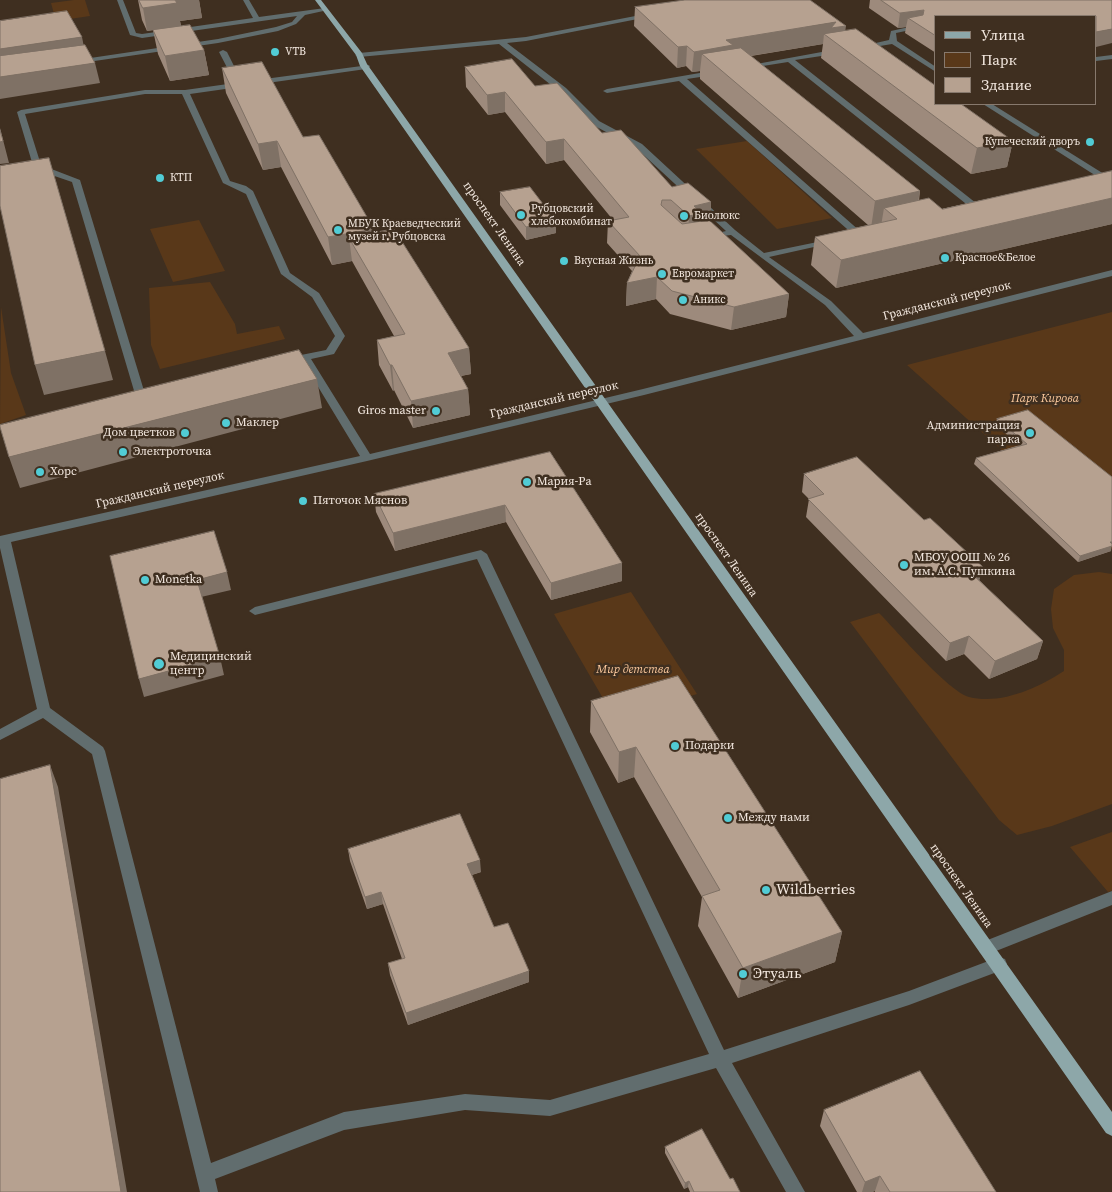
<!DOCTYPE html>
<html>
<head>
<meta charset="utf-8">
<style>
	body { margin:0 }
	#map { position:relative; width:1112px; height:1192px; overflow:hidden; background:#3f2f20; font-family:"Source Serif 4",serif }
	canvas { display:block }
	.legend { position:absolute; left:934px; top:15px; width:162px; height:90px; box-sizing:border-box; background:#3f2f20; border:1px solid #87796d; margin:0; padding:6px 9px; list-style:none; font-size:15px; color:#f4e9e0 }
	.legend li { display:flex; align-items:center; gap:10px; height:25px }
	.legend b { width:25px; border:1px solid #87796d }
</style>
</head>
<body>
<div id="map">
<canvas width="1112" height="1192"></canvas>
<ul class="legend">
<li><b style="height:6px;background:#8da7a9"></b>Улица</li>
<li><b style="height:14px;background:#593819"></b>Парк</li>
<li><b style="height:14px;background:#b6a190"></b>Здание</li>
</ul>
</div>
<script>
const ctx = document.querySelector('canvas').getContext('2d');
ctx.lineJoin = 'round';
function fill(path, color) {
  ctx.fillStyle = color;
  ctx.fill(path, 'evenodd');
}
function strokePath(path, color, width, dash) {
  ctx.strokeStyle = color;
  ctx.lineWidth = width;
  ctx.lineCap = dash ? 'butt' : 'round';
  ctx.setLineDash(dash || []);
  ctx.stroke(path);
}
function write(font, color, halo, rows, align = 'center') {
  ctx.font = font + ' "Source Serif 4",serif';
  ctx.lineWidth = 5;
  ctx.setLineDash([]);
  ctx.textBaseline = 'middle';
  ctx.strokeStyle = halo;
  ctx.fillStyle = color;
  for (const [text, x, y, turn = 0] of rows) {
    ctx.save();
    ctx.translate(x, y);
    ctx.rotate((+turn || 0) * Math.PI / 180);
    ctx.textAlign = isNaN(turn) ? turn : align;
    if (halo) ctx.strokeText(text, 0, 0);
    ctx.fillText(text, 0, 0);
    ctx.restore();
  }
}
const green = new Path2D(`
	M74 0H85L90 16 56 21 51 3Z
	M747 141 832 218 777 229 696 149Z
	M199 220 225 271 173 282 150 229Z
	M210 282 235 324 237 334 279 326 285 339 160 369 151 345 149 288Z
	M1 307 11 373 26 415 0 424Z
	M1112 312V549L907 365Z
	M1099 572 1112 574V804L1052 826 1017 835 999 820 850 622 879 613C897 631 948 691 969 697 1001 705 1038 688 1064 671V650L1053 628 1051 609 1054 589 1074 575Z
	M631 592 697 694 615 719 554 614Z
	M1112 832V891L1108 892 1070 847Z`);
const minor = new Path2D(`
	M117 0H123L136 33 142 34 253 18 243 0H249L259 17 325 8 328 10 305 15 296 24 278 31 218 43 74 64 73 62 77 60 218 39 276 27 292 22 297 16 142 38 130 35Z
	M651 13 653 14V16L526 41 507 43 566 88 599 121 642 144 735 230 764 253 832 239V243L769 257 831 301 863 333 1112 270V276L644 395 367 461 11 542 50 708 103 747 105 751 211 1163 344 1112 465 1094 550 1100 709 1054 477 559 255 615 249 611 255 607 481 550 487 554 724 1050 909 991 999 957 1005 959 1007 964 1005 969 909 1005 732 1063 805 1192H786L716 1068 550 1116 465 1110 344 1130 215 1179 218 1192H200L92 754 43 718 0 740V729L37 709 0 548V536L360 456 300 357 301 355 326 350 335 336 312 297 281 274 246 194 223 183 182 94H145L25 114 41 165 80 180 145 394 140 397 135 394 72 182 34 169 17 112 21 110 145 90H185L235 83 219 52 223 50 227 52 242 82 369 65 370 67 366 69 190 94 230 181 246 186 253 191 290 273 319 293 345 336 334 354 311 359 370 454 643 389 854 336 825 305 731 235 722 236V232L726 231 636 148 593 125 560 92 499 44 359 57 355 55 359 53 526 37Z
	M918 25 921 27 920 28 896 33 897 41 936 67V72L892 44 862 49 858 47 889 40 891 31Z
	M838 49 842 51 841 53 795 60 981 207V211H975L788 62 744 69 740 67Z
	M1112 55V59L1096 61V57Z
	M717 70 721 72 720 74 687 79 861 232V236H855L679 81 607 93 603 91 607 89Z
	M983 104H992L1112 179V186Z
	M1112 891V905L986 955 980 953 978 948 980 943Z`);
const major = new Path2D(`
	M315 0H321L362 53 367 64 1112 1112V1136L1106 1133 360 66 356 55Z`);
const wall = new Path2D(`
	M138 0H199L202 18 180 21 181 26 204 50 209 75 170 81 158 54 153 30 147 31 142 20Z
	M870 0H1112L936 16V53L905 33 906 27 898 28 869 8Z
	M635 7 845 31 1013 141 1007 167 971 174 821 58 823 44 751 56 920 191 919 201 942 209 1112 171V224L836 288 811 265 815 237 868 225 700 79V71L692 72 686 66 677 68 634 26Z
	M465 67 535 86 602 133 672 187 711 202 710 221 789 294 786 317 731 330 670 314 656 299 626 306 627 283 632 271 607 243 608 221 613 220 564 160 546 164 505 112 488 115 466 87Z
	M222 68 303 137 374 229V233L469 348 471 374 461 376 468 389 470 415 413 428 394 390 393 391 379 365 377 340 394 336 352 261 332 265 281 167 263 170 226 93Z
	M500 192 556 233 526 240 500 205Z
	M997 419 1112 477 1111 551 1078 562 974 464 976 458 1020 445 995 425Z
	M550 452 622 563V581L551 600 506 522 395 551 376 512 374 494Z
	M804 474 924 520 983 567 979 580 1043 641 1037 659 989 679 964 654 946 661 806 517 809 499 802 492Z
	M591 701 842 932 835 962 738 998 698 926 702 897 634 777 618 783 590 732Z
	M348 849 481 872 472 875 494 927 529 982 408 1025 390 975 388 963 402 959 383 904 367 909 350 861Z
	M824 1110 996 1192H875V1191L872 1192H857L820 1126Z
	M665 1147 730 1179 740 1192H690L688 1187 684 1189 665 1153Z`);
const shadedWall = new Path2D(`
	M175 0H199L202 18 180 21 181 26 147 31 143 8Z
	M924 10 921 25 908 18 906 27 898 28 900 13Z
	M836 22 846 26 843 46 824 34 823 44 731 59 702 54 700 71 692 72 694 52 726 40Z
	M1112 29V43L1096 47V32Z
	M82 37 86 57 0 70V49Z
	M687 46 686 66 677 68 678 47Z
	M204 50 209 75 170 81 165 56Z
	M95 63 100 83 0 99V77Z
	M505 92V112L488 115 487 95Z
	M0 128 9 163 0 164Z
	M564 139V160L546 164V142Z
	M277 141 281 167 263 170 258 144Z
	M1013 141 1007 167 971 174 977 148Z
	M920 191 915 218 884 208 881 226 871 228 875 201Z
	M1112 198V224L836 288 841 260Z
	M711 202 710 224 688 238 689 216 694 206Z
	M556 221V233L526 240V227Z
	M374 229 377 257 349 238 352 261 332 265 328 237Z
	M657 277 656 299 626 306 627 283Z
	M789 294 786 317 731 330 734 307Z
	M469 348 471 374 449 378 448 353Z
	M105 351 113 380 44 395 35 365Z
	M390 365H392L394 390 393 391Z
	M317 379 322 408 20 488 9 457Z
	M468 389 470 415 413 428 411 401Z
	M505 505 506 522 395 551 393 533Z
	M1110 542H1112L1111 551 1078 562 1080 556Z
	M622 563V581L551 600V583Z
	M983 567 978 585 970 572Z
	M227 572 231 590 201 597 197 580Z
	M969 636 964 654 946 661 950 643Z
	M1043 641 1037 659 989 679 995 661Z
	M220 657 224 675 144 697 139 679Z
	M636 747 634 777 618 783 619 752Z
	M50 765 58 787 127 1192H121Z
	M480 860 481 872 468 876 467 864Z
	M381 892 383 904 367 909 365 897Z
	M842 932 835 962 738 998 743 968Z
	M529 971V982L408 1025 406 1013Z
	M880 1176 875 1191 872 1192H862L865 1182Z
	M689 1181 688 1187 684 1189 685 1183Z`);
const building = new Path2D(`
	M139 0H175L177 3 143 8Z
	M685 0H810L846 26 831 28 836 22 726 40 733 45 694 52 687 46 678 47 635 7Z
	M881 0H1112V29L1096 32V16H936V36L908 18 923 15 924 10 900 13Z
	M67 11 82 37 0 49V21Z
	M190 25 204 50 165 56 153 30Z
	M856 29 936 86V104H961L1013 141 977 148 824 34Z
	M85 45 95 63 0 77V56Z
	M741 48 920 191 875 201 702 54Z
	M512 59 535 86 557 83 602 133 621 130 672 187 688 183 711 202 694 206 702 213 689 216 671 200H662L661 205 682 224 709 220 789 294 734 307 672 291 657 277 627 283 640 256 608 221 629 217 564 139 546 142 505 92 487 95 465 67Z
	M262 62 303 137 319 135 374 229 328 237 277 141 258 144 222 68Z
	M0 130 3 141 0 142Z
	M49 158 105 351 35 365 0 206V166Z
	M1112 171V198L841 260 815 237 897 219 884 208 929 198 942 209Z
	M530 187 556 221 526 227 500 192Z
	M394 229 469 348 448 353 468 389 411 401 392 365H390L377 340 405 334 349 238Z
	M299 350 317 379 9 457 0 427V425Z
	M1028 410 1112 477V542H1110L1112 544V546L1080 556 976 458 1027 444 997 419Z
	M550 452 622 563 551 583 505 505 393 533 374 494Z
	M857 457 924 520 930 518 983 567 970 572 1043 641 995 661 969 636 950 643 808 499 824 494 804 474Z
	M214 531 227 572 197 580 220 657 139 679 110 556Z
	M678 676 842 932 743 968 702 896 720 890 636 747 619 752 591 701Z
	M50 765 121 1192H0V779Z
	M460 814 480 860 467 864 494 927 508 923 529 971 406 1013 388 963 405 958 381 892 365 897 348 849Z
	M920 1071 996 1192H890L880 1176 865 1182 824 1110Z
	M702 1129 730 1179 733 1178 740 1192H694L689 1181 685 1183 665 1147Z`);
const markers = [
	[275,52,5,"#51ccd5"],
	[1090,142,5,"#51ccd5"],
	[160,178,5,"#51ccd5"],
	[521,215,5,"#51ccd5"],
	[684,216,5,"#51ccd5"],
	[338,230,5,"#51ccd5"],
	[945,258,5,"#51ccd5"],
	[564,261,5,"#51ccd5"],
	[662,274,5,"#51ccd5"],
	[683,300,5,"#51ccd5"],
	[436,411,5,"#51ccd5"],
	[226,423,5,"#51ccd5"],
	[185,433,5,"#51ccd5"],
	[1030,433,5,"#51ccd5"],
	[123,452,5,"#51ccd5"],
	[40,472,5,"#51ccd5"],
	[527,482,5,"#51ccd5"],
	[303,501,5,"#51ccd5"],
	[904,565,5,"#51ccd5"],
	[145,580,5,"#51ccd5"],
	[159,664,6,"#51ccd5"],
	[675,746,5,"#51ccd5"],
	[728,818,5,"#51ccd5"],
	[766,890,5,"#51ccd5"],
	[743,974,5,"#51ccd5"]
];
const farPoinames = [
	["VTB",285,52],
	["Купеческий дворъ",1080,142,"right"],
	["КТП",170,178],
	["Рубцовский",531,209],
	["хлебокомбинат",531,222],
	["Биолюкс",694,216],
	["МБУК Краеведческий",348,224],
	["музей г. Рубцовска",348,237],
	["Красное&Белое",955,258],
	["Вкусная Жизнь",574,261],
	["Евромаркет",672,274],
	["Аникс",693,300]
];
const streetNames = [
	["проспект Ленина",494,224,55],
	["Гражданский переулок",947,301,-14],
	["Гражданский переулок",554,400,-13],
	["Гражданский переулок",160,490,-13],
	["проспект Ленина",726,555,55],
	["проспект Ленина",961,886,55]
];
const parkNames = [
	["Парк Кирова",1045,399],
	["Мир детства",633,670]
];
const poiNames = [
	["Giros master",426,411,"right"],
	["Маклер",236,423],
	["Администрация",1020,426,"right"],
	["парка",1020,440,"right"],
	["Дом цветков",175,433,"right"],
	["Электроточка",133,452],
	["Хорс",50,472],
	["Мария-Ра",537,482],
	["Пяточок Мяснов",313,501],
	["МБОУ ООШ № 26",914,558],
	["им. А.С. Пушкина",914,572],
	["Monetka",155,580],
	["Медицинский",170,657],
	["центр",170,671],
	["Подарки",685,746],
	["Между нами",738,818]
];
const nearPoinames = [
	["Wildberries",776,890],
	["Этуаль",753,974]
];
fill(green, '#593819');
fill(minor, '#616d6e');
fill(major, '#8da7a9');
fill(wall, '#9d8a7c');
fill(shadedWall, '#7f7165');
fill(building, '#b6a190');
strokePath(building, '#7f7165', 1);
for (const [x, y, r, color] of markers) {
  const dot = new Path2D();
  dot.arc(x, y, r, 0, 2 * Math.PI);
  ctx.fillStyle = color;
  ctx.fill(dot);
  strokePath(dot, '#3f2f20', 2);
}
write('11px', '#f4e9e0', '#3f2f20', farPoinames, 'left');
write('12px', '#f4e9e0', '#3f2f20', streetNames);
write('italic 12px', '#fbc89c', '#3f2f20', parkNames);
write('12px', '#f4e9e0', '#3f2f20', poiNames, 'left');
write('15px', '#f4e9e0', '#3f2f20', nearPoinames, 'left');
</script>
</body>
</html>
